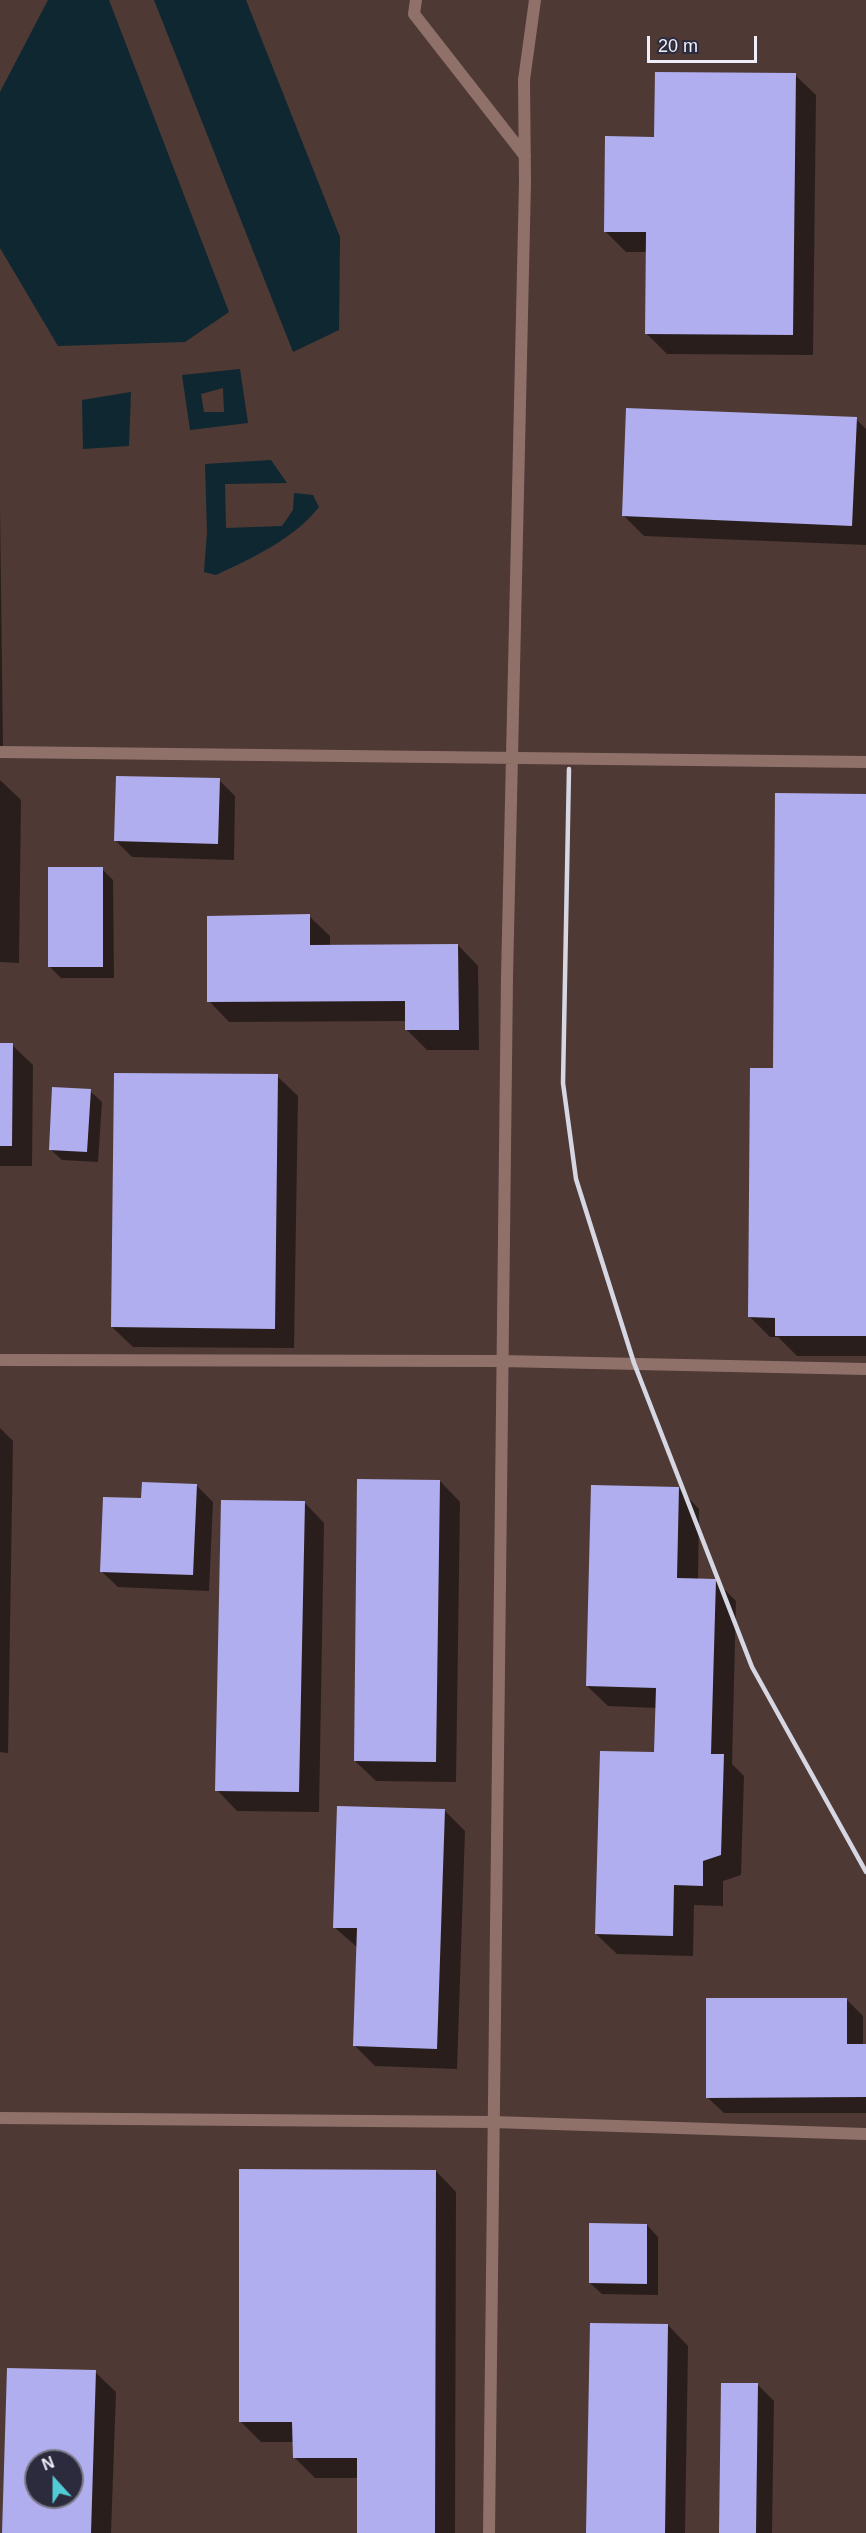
<!DOCTYPE html>
<html>
<head>
<meta charset="utf-8">
<style>
	body { margin:0 }
	#map { position:relative; width:866px; height:2533px; overflow:hidden; background:#353548; font-family:Arial,sans-serif }
	canvas { display:block }
	.north { position:absolute; left:24px; top:2449px; width:60px; height:60px; box-sizing:border-box; background:#2b2b3d; border:2px solid #797989; border-radius:50%; rotate:339deg; font-size:16px; font-weight:700; line-height:24px; text-align:center; color:#efeffb }
	.north::after { content:''; display:block; margin:auto; width:21px; height:27px; background:#52cbd7; clip-path:polygon(50% 0,100% 100%,50% 72%,0 100%) }
	.scale { position:absolute; left:647px; top:36px; width:110px; height:27px; box-sizing:border-box; border:3px solid #efeffb; border-top:0; padding-left:8px; font-size:18px; line-height:21px; white-space:nowrap; color:#efeffb; -webkit-text-stroke:4px #2b2b3d; paint-order:stroke }
</style>
</head>
<body>
<div id="map">
<canvas width="866" height="2533"></canvas>
<div class="north">N</div>
<div class="scale">20 m</div>
</div>
<script>
const ctx = document.querySelector('canvas').getContext('2d');
ctx.lineJoin = 'round';
function fill(path, color) {
  ctx.fillStyle = color;
  ctx.fill(path, 'evenodd');
}
function strokePath(path, color, width, dash) {
  ctx.strokeStyle = color;
  ctx.lineWidth = width;
  ctx.lineCap = dash ? 'butt' : 'round';
  ctx.setLineDash(dash || []);
  ctx.stroke(path);
}
const industrial = new Path2D(`
	M0 0H866V2533H0ZM36 2461H72V2497H36Z`);
const water = new Path2D(`
	M48 0H109L229 312 185 342 58 346 0 248V92Z
	M154 0H246L340 237 339 330 293 352Z
	M240 369 248 423 190 430 182 375ZM223 388 224 412H204L201 394Z
	M131 392 129 446 83 449 82 400Z
	M271 460 287 483 225 484 226 528 282 526 293 510 294 493 313 495 319 507C294 539 252 558 216 575L204 572 207 532 205 464Z`);
const shadow = new Path2D(`
	M795 75 816 95 813 355 667 354 647 334V252H626L605 231 655 138Z
	M856 419 866 429V545L644 536 623 515Z
	M0 507 3 747H0Z
	M0 780 21 800 19 963 0 962Z
	M219 780 235 796 234 860 132 857 116 841Z
	M866 795V1356H797L778 1337H770L750 1317 775 1070Z
	M102 869 113 880 114 978H61L50 967Z
	M309 916 330 936V946L458 945 478 966 479 1050H427L407 1030V1021L229 1022 209 1001Z
	M0 1045H12L33 1065 32 1166H0Z
	M277 1076 298 1096 294 1348 133 1347 112 1327Z
	M90 1091 102 1102 98 1162 62 1160 50 1149Z
	M0 1428 13 1441 8 1753 0 1752Z
	M440 1481 460 1502 456 1782 376 1781 355 1761Z
	M196 1485 213 1502 209 1591 118 1587 101 1571 143 1499Z
	M679 1488 699 1509 698 1580H715L736 1601 732 1764 744 1776 741 1875 723 1881V1906L694 1905 693 1956 617 1954 596 1934 656 1753 657 1708 608 1706 587 1686Z
	M304 1502 324 1523 319 1812 237 1811 217 1790Z
	M445 1811 465 1831 457 2069 375 2066 355 2046 358 1948 334 1927Z
	M846 1999 863 2016V2046H866V2113H724L707 2097Z
	M436 2171 456 2192 455 2533H358V2478H315L294 2457V2442H261L240 2421Z
	M647 2225 658 2237V2295L602 2294 590 2283Z
	M668 2325 688 2346 685 2533H588Z
	M9 2369 95 2372 116 2392 111 2533H4ZM36 2461H72V2497H36Z
	M758 2385 774 2401 772 2533H720Z`);
const building = new Path2D(`
	M655 72 796 73 793 335 645 334 646 232H604L605 136 654 137Z
	M626 408 857 417 852 526 622 516Z
	M116 776 220 778 218 844 114 841Z
	M775 793 866 794V1336H775V1318L748 1317 750 1068H773Z
	M48 867H103V967H48Z
	M310 914V945L458 944 459 1030H405V1001L207 1002V916Z
	M0 1043H13L12 1146H0Z
	M114 1073 278 1074 275 1329 111 1327Z
	M52 1087 91 1089 87 1152 49 1150Z
	M357 1479 440 1480 436 1762 354 1761Z
	M142 1482 197 1484 193 1575 100 1572 103 1497 141 1498Z
	M591 1485 679 1487 677 1578 716 1579 711 1754H724L721 1855 703 1861V1886L674 1885 673 1936 595 1934 600 1751 654 1752 656 1688 586 1686Z
	M221 1500 305 1501 299 1792 215 1791Z
	M337 1806 445 1809 437 2049 353 2046 357 1928H333Z
	M706 1998H847V2044H866V2097L706 2098Z
	M239 2169 436 2170 435 2533H357V2458H293L292 2422H239Z
	M589 2223 647 2224V2284L589 2283Z
	M590 2323 668 2324 665 2533H586Z
	M7 2368 96 2370 91 2533H2ZM36 2461H72V2497H36Z
	M721 2383H758L756 2533H719Z`);
const service = new Path2D(`
	M416 0 414 14 525 156
	M0 752 866 762
	M0 1360 502 1361 866 1369
	M0 2118 493 2122 866 2134
	M489 2533 507 977 525 182 524 80 535 0`);
const rail = new Path2D(`
	M569 769 563 1083 576 1179 634 1363 752 1667 866 1872`);
fill(industrial, '#4e3935');
fill(water, '#0e2731');
fill(shadow, '#0007');
fill(building, '#b0aeee');
strokePath(service, '#90716a', 12);
strokePath(rail, '#d7d7e4', 4.5);
</script>
</body>
</html>
